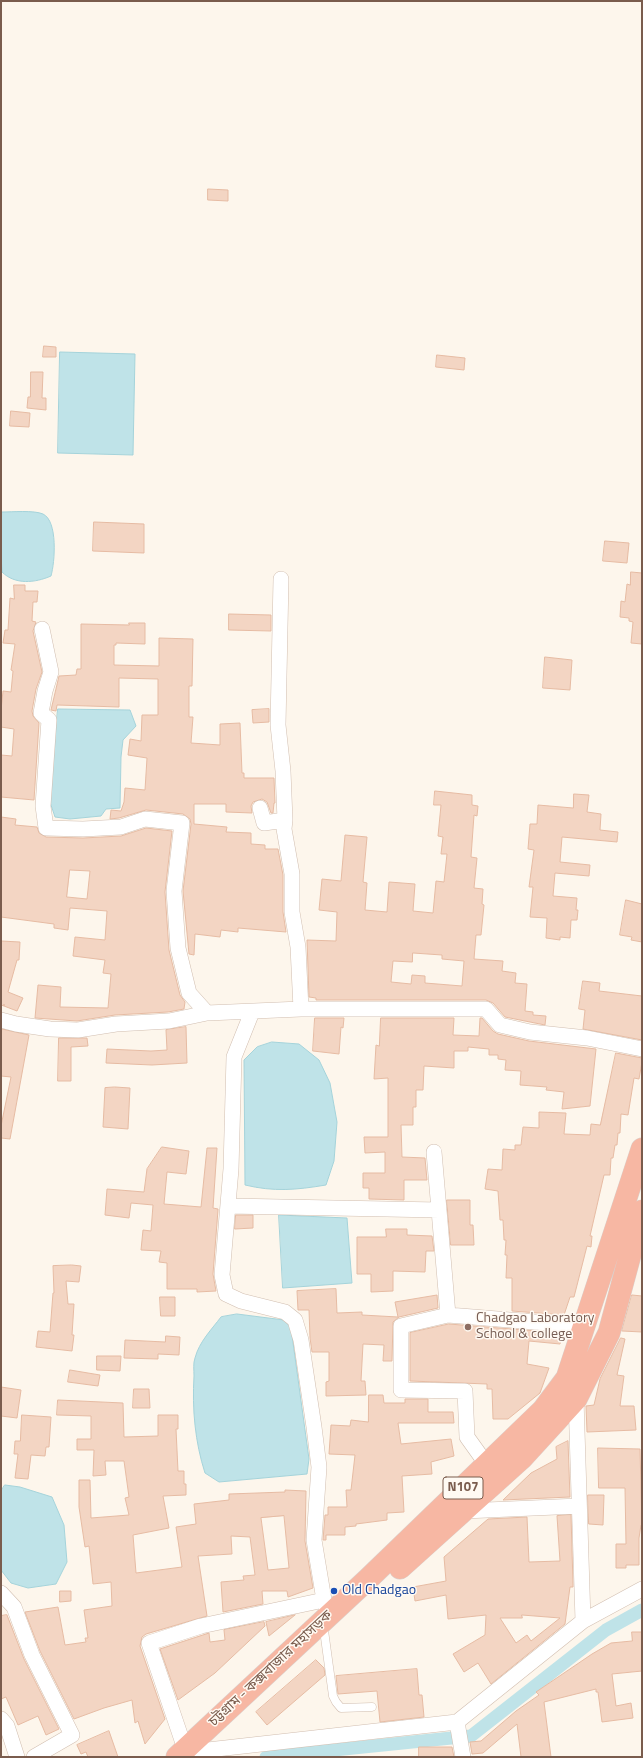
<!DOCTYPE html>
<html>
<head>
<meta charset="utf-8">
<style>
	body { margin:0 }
	#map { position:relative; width:643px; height:1758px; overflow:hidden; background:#fdf6ec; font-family:"Titillium Web",sans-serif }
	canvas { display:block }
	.frame { position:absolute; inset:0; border:2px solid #7a5c4d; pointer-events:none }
</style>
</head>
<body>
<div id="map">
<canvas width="643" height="1758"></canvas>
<div class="frame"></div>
</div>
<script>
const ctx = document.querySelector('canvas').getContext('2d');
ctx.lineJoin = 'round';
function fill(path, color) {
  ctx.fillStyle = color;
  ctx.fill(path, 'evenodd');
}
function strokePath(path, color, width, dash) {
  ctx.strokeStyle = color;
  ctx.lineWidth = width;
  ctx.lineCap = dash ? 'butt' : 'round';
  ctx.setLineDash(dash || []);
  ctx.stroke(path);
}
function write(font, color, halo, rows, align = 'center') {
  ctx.font = font + ' "Titillium Web","Noto Sans Bengali",sans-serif';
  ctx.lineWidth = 3;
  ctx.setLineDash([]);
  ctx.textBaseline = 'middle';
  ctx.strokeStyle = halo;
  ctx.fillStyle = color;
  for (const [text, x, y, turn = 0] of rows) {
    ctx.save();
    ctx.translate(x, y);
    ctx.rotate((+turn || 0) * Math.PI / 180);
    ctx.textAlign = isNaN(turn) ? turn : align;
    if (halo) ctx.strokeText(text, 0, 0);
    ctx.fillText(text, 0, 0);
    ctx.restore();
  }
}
const water = new Path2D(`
	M60 352 135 354 133 455 58 453Z
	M2 512C12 512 34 510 43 514 58 521 55 562 51 576 35 583 15 585 2 572L1 555Z
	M58 709 130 710 136 726 123 740 121 757 120 808 106 809 101 816 70 819 55 817 49 799Z
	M272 1042 299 1044 319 1060 330 1083 337 1122 334 1161 326 1185C296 1190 274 1192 245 1185L244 1060 257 1047Z
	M279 1215 347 1218 352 1283 283 1288Z
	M237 1314 284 1320 291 1328 309 1459 307 1474 219 1482 205 1473C195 1442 192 1409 194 1376 194 1370 193 1363 195 1358 199 1342 212 1329 221 1317Z
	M5 1485 20 1487 52 1497 64 1525 67 1562 56 1584 28 1588 11 1583 1 1570V1491Z`);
const canal = new Path2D(`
	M266 1757 471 1736 606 1630 642 1610`);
const building = new Path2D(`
	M208 189 228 190V201L208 200Z
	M44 346 56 347V357H43Z
	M437 355 465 358 464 370 436 367Z
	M31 372H43L42 398H46V410L27 408 28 397H30Z
	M11 411 30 413 29 427 10 426Z
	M94 522 144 524V553L93 551Z
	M605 541 629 543 627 563 603 561Z
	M631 572 642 573V644L631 643 633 622 629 621V618L620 617 621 601 625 602 627 584 630 585Z
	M14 585H25V591H38L37 602H33L32 621 36 622 33 631 42 672 36 689 32 711 33 716 39 723 34 800 1 797V755L12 756 14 729 1 727V710L3 691 11 692 13 671 11 670 15 644 3 643 5 630H8L10 598 14 599Z
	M229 614 271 615V631L229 630Z
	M129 623H145V644L116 643V645H114V665L159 666V638L193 639 192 686H189V717H193L191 743 220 745V724L240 723 242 773H244V778H274L275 803H274L273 813H271L267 802 262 799 253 802 251 806 252 813 226 812V804H194V824L227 827 226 832 251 833V844L265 845V849H278L283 875V912L286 932 238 928V932L221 930 220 937 195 934 194 955 189 954 183 891 191 824 190 819 183 814 146 810 119 818 110 819 111 810 121 811 124 802 125 788 145 790 147 758 128 755 130 739 141 741 142 715H158V679L119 678V707L57 705 56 711 51 710 59 676 76 675 77 669H81V624L129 625Z
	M545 657 572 660 570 690 543 688Z
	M269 709V722L253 723 252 710Z
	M435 791 472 795V805L478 806 477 816 474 815 471 857 477 858 474 888 483 889 482 904 484 905 481 935H476L474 959 503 961 502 971 516 973 515 983 527 984 525 1011 533 1012V1015L546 1016 545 1025 505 1017 493 1003 486 1000H316V998L309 997 307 940 336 941 337 912 319 910 322 879 341 881 345 835 367 837 363 882 367 883 365 910 387 912 389 882 415 884 413 911 433 913 436 881 444 882 447 854H441L443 837 438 836 441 805H434ZM413 953 442 955V959L464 961 462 986 425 983V976L412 975 411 984 391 982 393 961 412 962Z
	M574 794 589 795 587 812 601 814 600 830 618 832 617 842 562 837 560 862 590 865 589 876 555 873 553 896 577 898 576 910H578L577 920H571L570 938 560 937V940L546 938 547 918 530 917 533 887H529L534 850 528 849 530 824H537L538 805 573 808Z
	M1 817 16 819 15 825 37 827 39 833 46 837 83 838 121 836 146 828 172 831 165 892 169 950 180 995 185 1002 184 1009 168 1012 115 1015 77 1021 35 1018 38 985 61 987 60 1007 108 1008 111 974 103 973 105 960 73 956 75 937 105 940 107 911 70 908 68 930 54 928V924L1 917ZM70 870 90 871 87 899 67 897Z
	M626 900 642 904V942L631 940 632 937 620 935Z
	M1 941 20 942 19 960H17L8 992 23 998 17 1011 4 1006V1004V1006L1 1005Z
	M583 981 600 983 599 991 642 996V1040L583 1029 585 1010 579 1009Z
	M315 1018H344L343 1028 341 1027 339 1054 313 1051Z
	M381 1018H454L453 1035 479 1036 480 1018H482L493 1031 498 1034 529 1041 596 1049 590 1106 562 1109 564 1092 546 1090 547 1087 520 1085 521 1071 505 1070 506 1060 498 1059V1055H489V1049L468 1047V1051H454V1068L424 1066 423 1090H416V1107H413V1125H401L402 1157 425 1158 427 1180H404V1200L369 1199V1188H363V1173H385V1152L365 1153 364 1137H388V1078L374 1079 376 1045 379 1046Z
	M186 1027 187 1063 152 1065 106 1063 107 1049 151 1051 167 1050 166 1030Z
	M2 1029 29 1035 10 1139 1 1138V1126L11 1077 1 1076Z
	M59 1038H87L88 1046 71 1047V1081H58Z
	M616 1053 642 1058V1062L639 1079 634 1078 628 1115 621 1114 620 1133H618L617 1145H615L613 1158H611L610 1175H604L590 1236H592L591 1247 587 1246 574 1297H570L564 1315 512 1311V1278H506L507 1255H505L506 1240H504L503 1220H500L498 1191 485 1189 488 1169 502 1170 503 1149 515 1150V1145H521L523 1127 539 1128V1112L566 1113 564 1134 590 1135 591 1124 600 1125Z
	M115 1087 130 1088 128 1129 103 1127 105 1088Z
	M162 1147 189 1151 186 1174 167 1172 164 1204 201 1207 207 1148H217L213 1208 218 1209V1210L213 1274 216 1291 197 1292V1289H167V1263L159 1262 161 1251 141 1250 143 1230 151 1231 153 1205 131 1203 129 1218 105 1215 107 1189 144 1192 147 1169Z
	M447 1200H470V1225H473L474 1245H451Z
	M236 1215H253V1228L235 1229Z
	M386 1229H407V1235L432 1236 434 1251H426L425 1272 393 1271V1291L371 1292V1274H357V1237H386Z
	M72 1265 81 1266 79 1282 66 1281 68 1304H74L72 1335H74L72 1351 36 1347 38 1331 50 1332 53 1293H54L53 1266Z
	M336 1289 337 1313 362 1312V1315L398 1317 395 1302 437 1295 438 1308 399 1317 393 1322 392 1361H383L384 1345 363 1344 361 1381H365L366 1395 326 1396V1382L329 1381V1352H312L310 1338 309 1310H298L297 1291Z
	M632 1295 642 1296V1332L622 1331Z
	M160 1297H175V1316H161Z
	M449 1324 562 1333 560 1344 529 1341 527 1364 549 1368 540 1393 508 1419H493L492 1389H487V1384L410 1381V1333Z
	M166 1336 180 1337 179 1355 158 1354V1359L124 1358 125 1340 165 1342Z
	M621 1338 625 1339 617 1375 624 1376 620 1406H634L636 1430 587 1432 586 1406 594 1405 600 1379Z
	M97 1356H121L120 1371 97 1370Z
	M70 1370 100 1375 98 1386 68 1382Z
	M1 1387 21 1390 17 1418 1 1416Z
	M134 1389H149L150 1408H133Z
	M369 1395H383L384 1403H405V1399H428V1412H453L454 1423H398L401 1444 451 1439 454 1456 431 1462 432 1474 402 1476 404 1512 387 1513V1520L356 1524V1526L345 1527V1535H326V1540H323L325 1515H328V1507H347L346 1490H351L355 1455 329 1454 331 1425 350 1426 351 1420 368 1422Z
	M58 1400 123 1403 124 1437 158 1436V1415H178V1429H176L178 1471H184V1484H186V1495L163 1496 169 1528 133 1535 136 1573 182 1567 176 1527 196 1524 194 1504 229 1500V1494L285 1492V1490L306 1491 305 1541 313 1588 288 1597 287 1591H262L263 1604 223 1612 221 1582 244 1580 243 1576 255 1575 250 1537 231 1536 232 1554 198 1556 207 1616 146 1634 142 1637 140 1646 165 1719 145 1744 138 1721 135 1723 132 1700 104 1708 74 1719 40 1651 25 1612 58 1607 65 1645 86 1642 85 1638H88L84 1610 112 1606 111 1582 93 1584 89 1546 85 1547 79 1507V1480H90L91 1518 129 1515 125 1498 129 1497 124 1461H105L106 1475 93 1476 94 1450H77V1439H91V1416L57 1415ZM284 1516 289 1568 268 1570 261 1518Z
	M22 1415 51 1417 49 1447H46L45 1456 31 1455 28 1479 15 1478 18 1454H14L15 1441H20Z
	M568 1441 570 1497 503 1500 531 1473 557 1459 556 1447Z
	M598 1448 640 1449 642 1525H641L639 1538V1565H626V1568H616V1544H626L625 1488H599Z
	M588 1495H604L603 1525 589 1524Z
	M571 1515 573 1584V1587H570L565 1624 491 1684 478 1663 464 1672 453 1654 485 1635 486 1615 448 1619 446 1595 415 1601 413 1587 446 1581 444 1557 488 1519 527 1517 529 1562 560 1561 557 1516ZM522 1615 560 1618 531 1641 527 1635 516 1643 500 1618H522Z
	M60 1591H71V1601L60 1602Z
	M7 1615 24 1659 59 1729 46 1735 38 1716 18 1725 6 1697 1 1699V1616Z
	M295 1615 269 1636 266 1622Z
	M264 1622 265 1626 215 1673 178 1700 160 1649 209 1633 210 1642 225 1640 224 1630Z
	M632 1632H642V1671L612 1674 616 1706 631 1703 633 1718 602 1722 598 1692H596V1689L544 1702 551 1757H521L517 1724 483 1753 472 1754 470 1742 481 1741 516 1711 539 1695 536 1692 592 1654 611 1643 632 1641Z
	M316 1660 324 1668 325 1675 267 1725 256 1712Z
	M417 1669 419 1695H422L424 1717 380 1722 377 1691 338 1694 336 1676Z
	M109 1731 118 1757H88L86 1752 81 1754 77 1745Z
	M419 1747H452L454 1757H419Z`);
const lane = new Path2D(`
	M323 1623 333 1696 336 1702 341 1708 372 1707`);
const street = new Path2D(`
	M281 579 278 725 283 771 285 820
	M42 629 51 672 45 691 41 713 49 720 43 806 46 828 83 829 121 827 145 819 182 823 174 891 178 948 189 993 207 1013
	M260 808 264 823 285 820 284 829 292 874V912L298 947 301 1009
	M252 1012 234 1057 231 1169 222 1275 226 1294 241 1301 285 1312 295 1320 301 1340 314 1427 319 1467 314 1540 324 1600 329 1615
	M1 1020 16 1024 50 1029 78 1030 116 1024 169 1021 207 1013 301 1009H486L500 1025 530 1032 587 1038 642 1049
	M434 1152 439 1210
	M229 1206 439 1210 448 1315 584 1326
	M448 1315 401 1326V1390L465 1391 467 1437 487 1465
	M576 1399 583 1621
	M464 1511 579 1506
	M1 1593 14 1607 32 1655 72 1735 34 1757
	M1 1719 7 1726 17 1757
	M457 1722 463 1757
	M185 1749 149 1643 201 1626 324 1600
	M199 1751 457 1722 583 1621 642 1589`);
const highway = new Path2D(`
	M400 1568 522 1458 576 1399 609 1333 642 1211
	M177 1757 368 1579 543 1410 567 1378 642 1149`);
const markers = [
	[468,1327,4,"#8d6e63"],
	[334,1591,4,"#1a4fb4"]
];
const shields = [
	[463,1488,40]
];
const shieldNames = [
	["N107",463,1488]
];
const educationNames = [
	["Chadgao Laboratory",476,1319],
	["School & college",476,1335]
];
const transitNames = [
	["Old Chadgao",342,1591]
];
const streetNames = [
	["চট্টগ্রাম - কক্সবাজার মহাসড়ক",271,1669,-43]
];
fill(water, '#bfe3e8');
strokePath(water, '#a5d3da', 1);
strokePath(canal, '#bfe3e8', 13);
fill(building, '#f3d5c3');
strokePath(building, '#e6bba3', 1);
strokePath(lane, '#d1beb0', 9);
strokePath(street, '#d1beb0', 16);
strokePath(highway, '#dad1cd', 23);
strokePath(lane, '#fff', 8);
strokePath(street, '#fff', 15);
strokePath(highway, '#f7b7a3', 22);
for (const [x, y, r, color] of markers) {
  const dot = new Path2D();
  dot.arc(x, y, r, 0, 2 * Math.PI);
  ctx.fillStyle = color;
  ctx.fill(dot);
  strokePath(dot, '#fffaf3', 1.5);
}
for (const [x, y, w] of shields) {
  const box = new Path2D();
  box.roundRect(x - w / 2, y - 11, w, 22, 3);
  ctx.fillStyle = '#fffaf3';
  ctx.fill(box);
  strokePath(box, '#7a5c4d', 1);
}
write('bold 13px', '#7a5c4d', null, shieldNames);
write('14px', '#785e54', '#fffaf3', educationNames, 'left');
write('14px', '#164399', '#fffaf3', transitNames, 'left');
write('14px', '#7a5c4d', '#fffaf3', streetNames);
</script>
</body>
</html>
